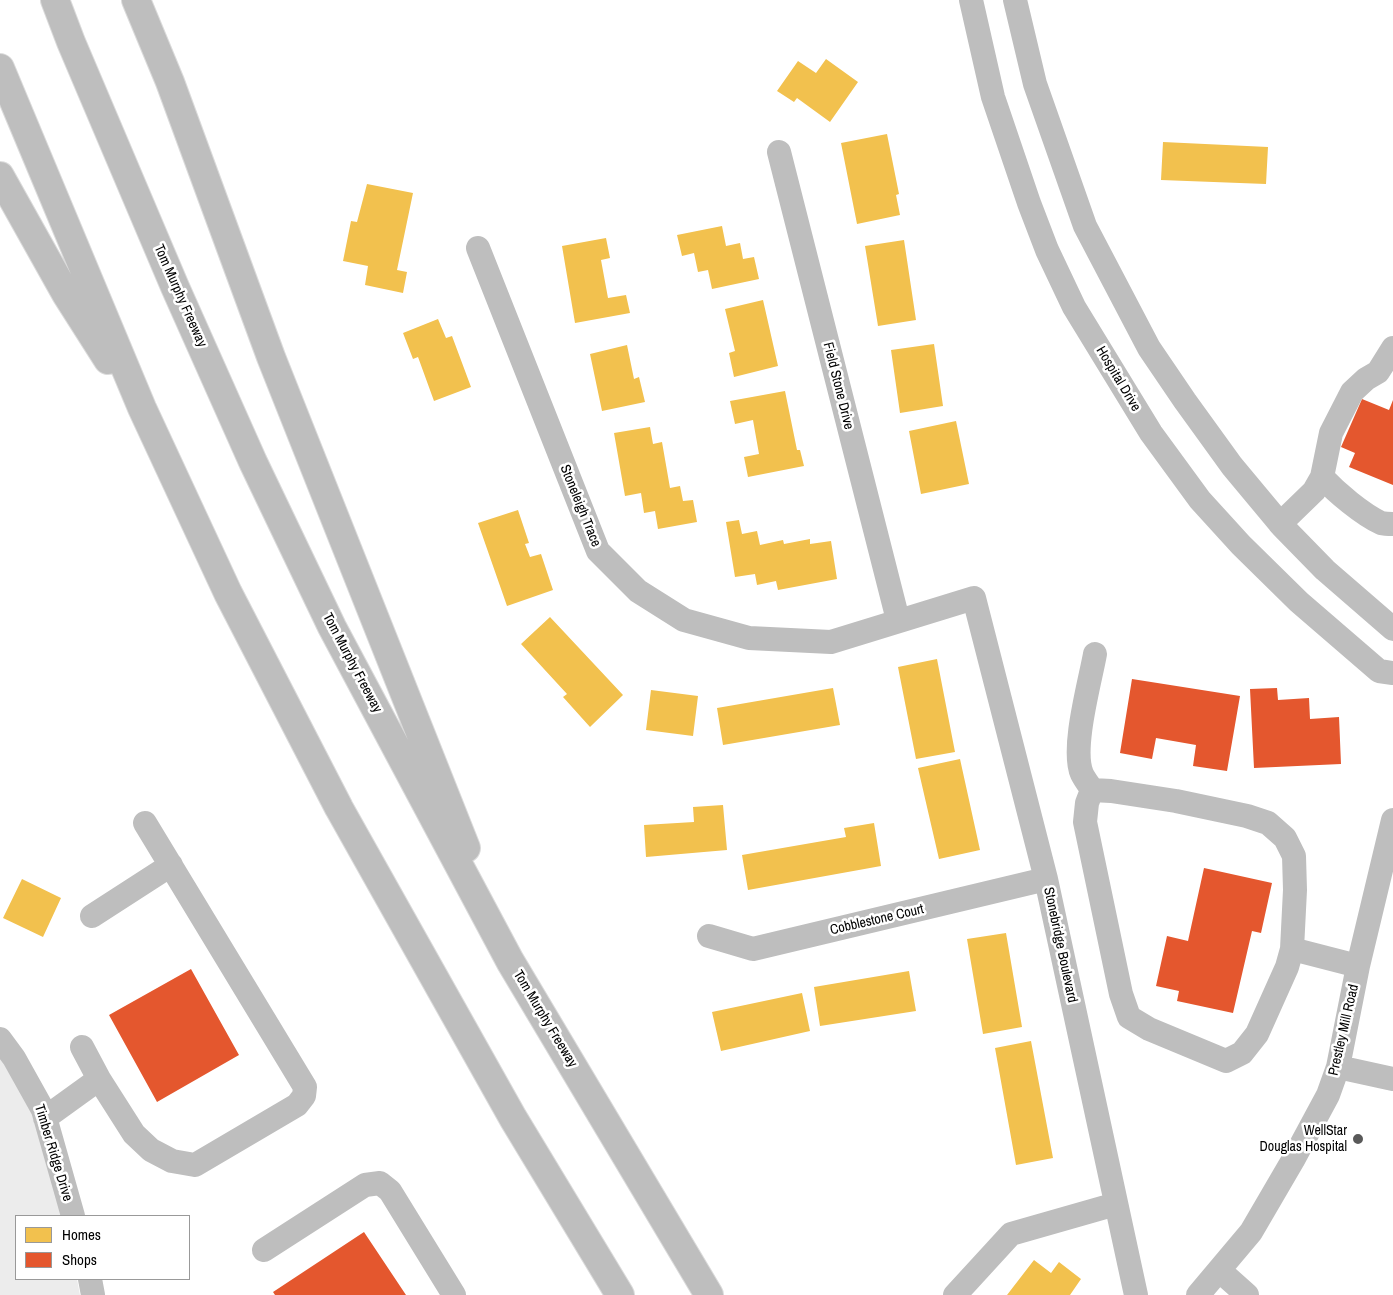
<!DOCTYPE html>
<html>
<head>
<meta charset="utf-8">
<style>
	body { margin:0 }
	#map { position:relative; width:1393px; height:1295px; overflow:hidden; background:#fff; font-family:"Archivo Narrow",sans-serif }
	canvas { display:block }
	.legend { position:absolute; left:15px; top:1215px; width:175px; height:65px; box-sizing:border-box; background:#fff; border:1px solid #999; margin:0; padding:6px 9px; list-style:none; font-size:15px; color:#000 }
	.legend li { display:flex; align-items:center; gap:10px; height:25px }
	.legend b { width:25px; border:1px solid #999 }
</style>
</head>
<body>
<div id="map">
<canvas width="1393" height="1295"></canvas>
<ul class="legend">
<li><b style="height:14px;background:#f2c14e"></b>Homes</li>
<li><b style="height:14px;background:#e4572e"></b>Shops</li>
</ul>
</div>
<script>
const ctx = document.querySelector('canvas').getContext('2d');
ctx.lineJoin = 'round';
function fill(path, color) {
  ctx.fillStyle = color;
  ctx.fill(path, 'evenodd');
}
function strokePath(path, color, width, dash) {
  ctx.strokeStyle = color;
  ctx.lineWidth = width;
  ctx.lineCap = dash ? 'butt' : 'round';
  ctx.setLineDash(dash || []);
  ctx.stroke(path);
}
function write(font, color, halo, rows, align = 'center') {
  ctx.font = font + ' "Archivo Narrow",sans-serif';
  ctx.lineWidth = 5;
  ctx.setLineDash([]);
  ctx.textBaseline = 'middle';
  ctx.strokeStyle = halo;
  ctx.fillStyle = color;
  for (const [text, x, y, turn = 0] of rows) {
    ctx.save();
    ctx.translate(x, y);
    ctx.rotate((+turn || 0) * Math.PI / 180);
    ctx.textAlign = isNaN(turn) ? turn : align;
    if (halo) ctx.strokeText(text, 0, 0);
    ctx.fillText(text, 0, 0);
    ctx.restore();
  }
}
const green = new Path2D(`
	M0 1046 43 1110 64 1216H16V1279H77L80 1295H0Z`);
const homes = new Path2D(`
	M826 59 858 82 830 122 797 98 794 102 777 91 798 61 816 73Z
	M887 134 899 194 896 195 900 215 857 224 841 143Z
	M1163 142 1268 147 1266 184 1161 180Z
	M367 184 413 193 397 270 407 272 403 293 365 285 368 266 343 261 351 221 357 222Z
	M722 226 726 246 740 243 743 259 754 257 759 279 712 289 708 270 698 272 694 253 682 256 677 235Z
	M606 238 610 258 601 260 608 298 626 295 630 313 575 323 562 246Z
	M904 240 916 320 878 326 865 246Z
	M763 300 778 366 734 377 729 353 735 351 725 309Z
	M438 319 446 338 452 336 471 387 434 401 418 357 413 359 403 333Z
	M934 344 943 406 900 413 891 350Z
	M627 345 634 379 639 377 645 402 602 411 590 354Z
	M785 391 797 450H800L804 466 748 477 744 457 759 454 753 420 735 424 730 401Z
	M956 421 969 484 921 494 909 431Z
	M650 427 653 444 662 442 670 488 680 486 683 501 693 500 697 522 658 529 655 511 644 513 641 493 625 496 614 433Z
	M518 510 529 543 525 544 530 557 541 554 553 590 507 606 478 523Z
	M739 520 742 534 757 531 760 545 783 540 784 544 810 539V544L831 541 837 579 778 590 776 581 757 585 755 574 735 577 726 522Z
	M550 617 623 695 590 727 563 697 567 694 521 644Z
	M937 659 955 752 916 759 898 667Z
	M833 688 840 725 723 745 717 708Z
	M651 690 698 696 693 736 646 730Z
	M960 759 980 850 939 859 918 768Z
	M723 805 727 850 646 857 644 825 694 822 693 807Z
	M874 823 881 866 748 890 742 855 846 837 844 828Z
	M22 879 61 898 43 937 3 918Z
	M1006 933 1022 1027 983 1034 967 939Z
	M909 971 916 1011 820 1026 814 987Z
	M802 993 810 1031 721 1051 712 1012Z
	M1031 1041 1053 1158 1016 1165 995 1048Z
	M1034 1260 1051 1273 1059 1262 1081 1279 1070 1295H1007Z`);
const shops = new Path2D(`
	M1362 399 1389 410 1393 400V485L1349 467 1355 453 1341 447Z
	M1132 679 1240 696 1227 771 1193 766 1196 745 1156 738 1152 759 1120 753Z
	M1277 688 1278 700 1309 698 1310 719 1339 717 1341 764 1254 768 1250 689Z
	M1204 868 1272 883 1261 933 1252 931 1233 1013 1177 1001 1179 991 1156 986 1167 936 1188 941Z
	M191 969 239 1055 157 1102 109 1015Z
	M364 1232 406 1295H275L273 1292Z`);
const minor = new Path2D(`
	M971 0 993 97 1029 203 1047 250 1074 307 1151 433 1200 500 1241 545 1299 602 1379 671 1393 673
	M1015 0 1035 84 1085 226 1149 348 1185 401 1232 466 1282 526 1325 570 1393 629
	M779 152 898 620
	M478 248 598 551 638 591 684 620 749 638 831 642 974 598 1046 879 1136 1295
	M1322 477 1331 433 1352 392 1366 379 1378 372 1393 348
	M1280 524 1314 491 1322 477C1337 493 1362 514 1381 523 1385 524 1389 524 1393 524
	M1092 790 1111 791 1176 801 1247 816 1268 823 1285 838 1294 856 1295 890 1292 949 1287 967 1257 1034 1242 1053 1226 1061 1149 1029 1129 1017 1121 994 1085 822 1087 803Z
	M1093 791C1089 785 1085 780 1082 774 1071 749 1090 682 1095 654
	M92 916 171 865
	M709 936 753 949 1046 879
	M1292 949 1358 966
	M0 1039 14 1058 43 1110 73 1216
	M82 1047 99 1079 134 1134 151 1150 172 1161 195 1165 297 1105 304 1096 305 1087 145 823
	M1338 1067 1393 1079
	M45 1118 99 1079
	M264 1250 365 1185 380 1183 390 1191 454 1295
	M1219 1270 1247 1295
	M90 1279 93 1295
	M955 1295 1011 1234 1116 1204
	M1198 1295 1251 1232 1293 1160 1328 1095 1338 1067 1358 966 1393 820`);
const highway = new Path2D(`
	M55 0 71 42 175 287 253 462 332 627 510 961 709 1295
	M136 0 170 82 271 357 466 848
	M0 68 142 408 228 593 339 808 513 1118 620 1295
	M0 176 66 294 108 360`);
const markers = [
	[1358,1139,6,"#595959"]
];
const streetNames = [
	["Tom Murphy Freeway",180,296,66],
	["Hospital Drive",1118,379,59],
	["Field Stone Drive",838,386,76],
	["Stoneleigh Trace",580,506,68],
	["Tom Murphy Freeway",352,663,62],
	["Cobblestone Court",877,920,-13],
	["Stonebridge Boulevard",1060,945,78],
	["Tom Murphy Freeway",545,1019,59],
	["Prestley Mill Road",1344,1030,-77],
	["Timber Ridge Drive",53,1153,73]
];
const poiNames = [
	["WellStar",1347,1131],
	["Douglas Hospital",1347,1147]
];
fill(green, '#ececec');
fill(homes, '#f2c14e');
fill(shops, '#e4572e');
strokePath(highway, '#dbdbdb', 30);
strokePath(minor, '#bebebe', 24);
strokePath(highway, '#bebebe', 28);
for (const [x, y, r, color] of markers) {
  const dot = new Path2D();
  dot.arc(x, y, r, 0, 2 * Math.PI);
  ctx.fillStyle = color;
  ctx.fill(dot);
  strokePath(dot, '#fff', 2);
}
write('14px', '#000', '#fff', streetNames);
write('14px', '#000', '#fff', poiNames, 'right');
</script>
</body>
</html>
